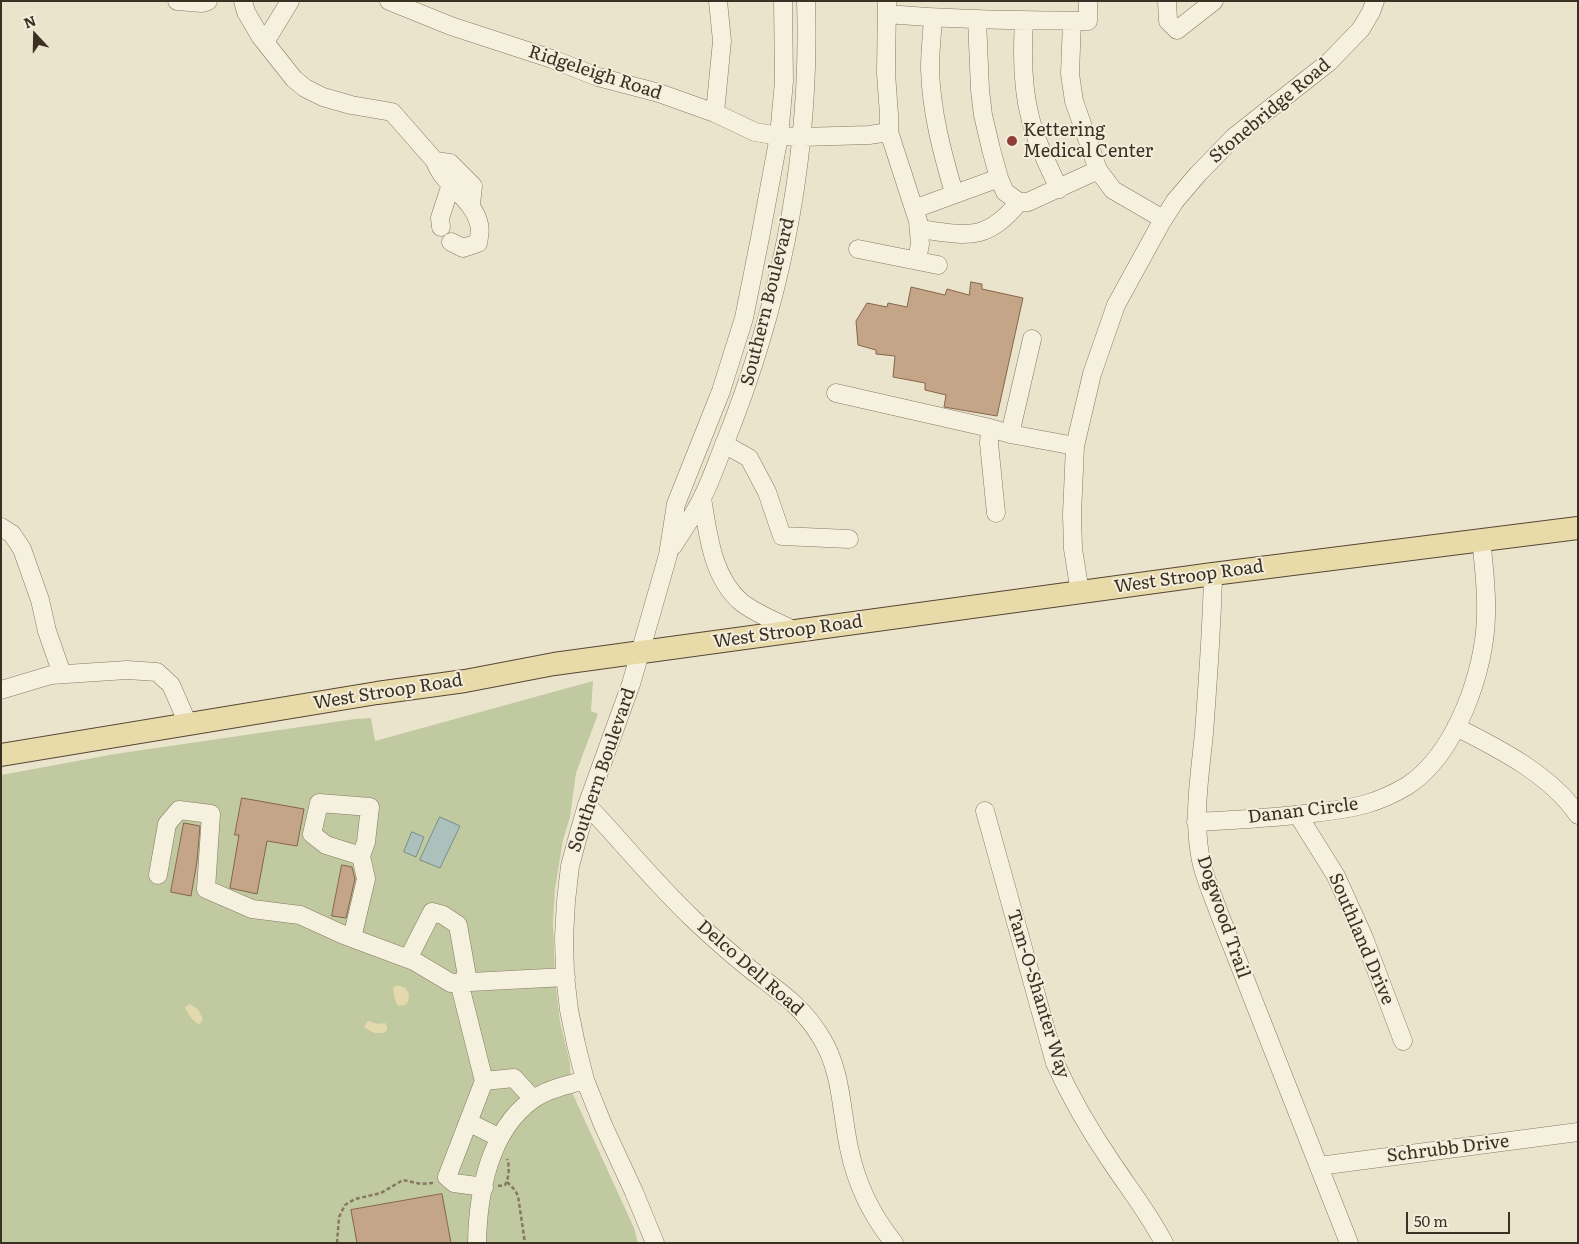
<!DOCTYPE html>
<html>
<head>
<meta charset="utf-8">
<style>
	body { margin:0 }
	#map { position:relative; width:1579px; height:1244px; overflow:hidden; background:#ebe4cd; font-family:Literata,serif }
	canvas { display:block }
	.frame { position:absolute; inset:0; border:2px solid #3a3023; pointer-events:none }
	.north { position:absolute; left:10px; top:10px; width:50px; height:50px; -webkit-text-stroke:4px #f3eedc; paint-order:stroke; rotate:339deg; font-size:14px; font-weight:700; line-height:20px; text-align:center; color:#3a3023 }
	.north::after { content:''; display:block; margin:auto; width:18px; height:22px; background:#3a3023; clip-path:polygon(50% 0,100% 100%,50% 72%,0 100%) }
	.scale { position:absolute; left:1406px; top:1212px; width:104px; height:22px; box-sizing:border-box; border:2px solid #3a3023; border-top:0; padding-left:6px; font-size:15px; line-height:18px; white-space:nowrap; color:#3a3023; -webkit-text-stroke:4px #f3eedc; paint-order:stroke }
</style>
</head>
<body>
<div id="map">
<canvas width="1579" height="1244"></canvas>
<div class="frame"></div>
<div class="north">N</div>
<div class="scale">50 m</div>
</div>
<script>
const ctx = document.querySelector('canvas').getContext('2d');
ctx.lineJoin = 'round';
function fill(path, color) {
  ctx.fillStyle = color;
  ctx.fill(path, 'evenodd');
}
function strokePath(path, color, width, dash) {
  ctx.strokeStyle = color;
  ctx.lineWidth = width;
  ctx.lineCap = dash ? 'butt' : 'round';
  ctx.setLineDash(dash || []);
  ctx.stroke(path);
}
function write(font, color, halo, rows, align = 'center') {
  ctx.font = font + ' Literata,serif';
  ctx.lineWidth = 4;
  ctx.setLineDash([]);
  ctx.textBaseline = 'middle';
  ctx.strokeStyle = halo;
  ctx.fillStyle = color;
  for (const [text, x, y, turn = 0] of rows) {
    ctx.save();
    ctx.translate(x, y);
    ctx.rotate((+turn || 0) * Math.PI / 180);
    ctx.textAlign = isNaN(turn) ? turn : align;
    if (halo) ctx.strokeText(text, 0, 0);
    ctx.fillText(text, 0, 0);
    ctx.restore();
  }
}
const green = new Path2D(`
	M593 681 591 711 598 714 576 773 570 817 563 840 555 889 553 921 555 978 560 1022 570 1063 571 1090 634 1228 638 1243H1V775L115 754 355 719 371 718 375 741Z`);
const sand = new Path2D(`
	M397 985 405 988 409 994 408 1002 405 1005 398 1006 395 1000 393 988Z
	M190 1004 198 1009 203 1019 200 1024C194 1024 187 1012 185 1007Z
	M368 1021 378 1024 385 1023 387 1026V1030L384 1033H375L365 1028 364 1026Z`);
const water = new Path2D(`
	M440 817 460 826 440 868 420 860Z
	M412 832 424 837 416 857 404 852Z`);
const building = new Path2D(`
	M971 282 982 284V289L1023 298 997 416 944 407 946 395 925 390V383L893 377 895 356 876 354V350L858 345 856 321 867 303 887 307 888 303 907 307 911 287 945 295 947 289 969 295Z
	M242 798 304 809 297 846 267 841 257 894 230 888 239 835H235Z
	M184 823 200 826 197 861 191 896 171 892Z
	M342 865 352 867 355 879 346 918 332 916Z
	M442 1194 451 1243H357L351 1210Z`);
const path = new Path2D(`
	M507 1182 515 1190 518 1196 525 1243
	M498 1186 505 1185C509 1178 510 1166 507 1159
	M337 1243 339 1217 345 1205 355 1199 381 1193 403 1180 421 1184 433 1183`);
const minor = new Path2D(`
	M177 1 202 3 208 1
	M243 1 246 12 260 36 294 79 305 88 323 97 351 105 392 112 435 161C443 186 472 196 479 224 481 230 479 237 478 243L463 248 451 242
	M389 1 451 26 552 59 598 77 659 93 715 113 755 132 779 136 802 137 869 135 889 132
	M887 1 886 73 889 115V132L918 221 920 244 917 260
	M1167 1 1168 21 1177 30 1214 1
	M887 14C954 20 1021 20 1088 21V1
	M933 19C932 35 930 52 930 68 931 111 942 152 954 193
	M977 19 980 90 983 115 991 149 999 178 1005 192 1019 202H1028L1098 170 1074 101 1070 74 1072 21
	M1024 21C1022 53 1022 86 1030 117 1036 142 1048 165 1059 189
	M265 42 290 1
	M715 113 722 41 718 1
	M435 161 450 163 473 186 471 204
	M1098 170 1113 190 1163 219
	M914 209 999 178
	M441 227 440 218 451 184
	M919 229C966 235 986 243 1019 202
	M858 249 938 265
	M836 393 990 428 1010 434 1075 446
	M990 428 989 443 996 513
	M1010 434 1032 339
	M724 444 749 458 767 492 782 536 849 539
	M702 498C708 534 712 577 741 602 756 614 776 621 793 630
	M1 527 12 534 22 549 40 600 47 631 62 674
	M673 546C683 530 694 515 702 498 711 481 717 462 724 445 781 304 811 153 806 1
	M1213 574C1212 627 1208 680 1204 733 1200 774 1193 814 1200 855 1203 875 1212 893 1219 913L1349 1243
	M1080 592 1073 549 1072 514 1075 446 1092 374 1116 305 1161 223 1175 201 1198 174 1234 137 1329 62 1361 29 1371 12 1375 1
	M1 690 51 675 127 670 157 672 171 685 188 724
	M1456 727C1498 748 1551 775 1578 815
	M587 805C623 843 655 883 693 919 711 936 730 953 750 969 778 991 803 1006 822 1039 842 1072 841 1111 849 1148 856 1182 872 1216 894 1243
	M985 811 1055 1063C1071 1098 1090 1131 1112 1163 1130 1190 1149 1214 1164 1243
	M1298 815 1336 876 1364 938 1403 1041
	M1196 822C1236 820 1274 818 1313 813 1331 811 1349 809 1366 804 1380 800 1395 793 1407 786 1456 754 1485 671 1486 616 1487 590 1484 565 1481 540
	M158 875 167 824 179 810 211 814 206 889 252 909 300 915 344 935 414 961 451 983 566 977
	M352 938 366 879 361 856 326 845 312 834 319 803 370 807 366 842 361 856
	M408 959 432 912 443 915 458 925 468 982
	M459 982 484 1081 447 1177 454 1183 484 1187
	M484 1081 514 1078 533 1099
	M468 1122 500 1138
	M1319 1166 1578 1132
	M477 1243C478 1193 489 1131 532 1100 547 1089 568 1085 585 1080
	M655 1243 634 1192 603 1125 585 1080 576 1044 569 1010 565 975 564 937 566 901 570 866 577 840 587 805 631 684 668 555 676 504 721 391 744 318 760 238 779 136 784 81 783 1`);
const major = new Path2D(`
	M1 755 377 693 465 681 554 664 1213 574 1578 528`);
const markers = [
	[1012,141,6,"#903d38"]
];
const streetNames = [
	["Ridgeleigh Road",595,73,18],
	["Stonebridge Road",1270,111,-40],
	["Southern Boulevard",768,302,-76],
	["West Stroop Road",1189,577,-8],
	["West Stroop Road",788,632,-8],
	["West Stroop Road",388,692,-9],
	["Southern Boulevard",602,770,-71],
	["Danan Circle",1303,811,-7],
	["Dogwood Trail",1223,917,71],
	["Southland Drive",1361,939,67],
	["Delco Dell Road",750,968,41],
	["Tam-O-Shanter Way",1038,994,73],
	["Schrubb Drive",1448,1149,-7]
];
const poiNames = [
	["Kettering",1023,131],
	["Medical Center",1023,152]
];
fill(green, '#c1c9a1');
fill(sand, '#e4d9ad');
fill(water, '#acc1bc');
strokePath(water, '#738f8a', 1);
fill(building, '#c5a587');
strokePath(building, '#84654a', 1);
strokePath(minor, '#877862', 19);
strokePath(major, '#564735', 24);
strokePath(path, '#877862', 2.5, [4, 2.5]);
strokePath(minor, '#f6f1df', 18);
strokePath(major, '#e9daaa', 22);
for (const [x, y, r, color] of markers) {
  const dot = new Path2D();
  dot.arc(x, y, r, 0, 2 * Math.PI);
  ctx.fillStyle = color;
  ctx.fill(dot);
  strokePath(dot, '#f3eedc', 2);
}
write('18px', '#3a3023', '#f3eedc', streetNames);
write('18px', '#3a3023', '#f3eedc', poiNames, 'left');
</script>
</body>
</html>
